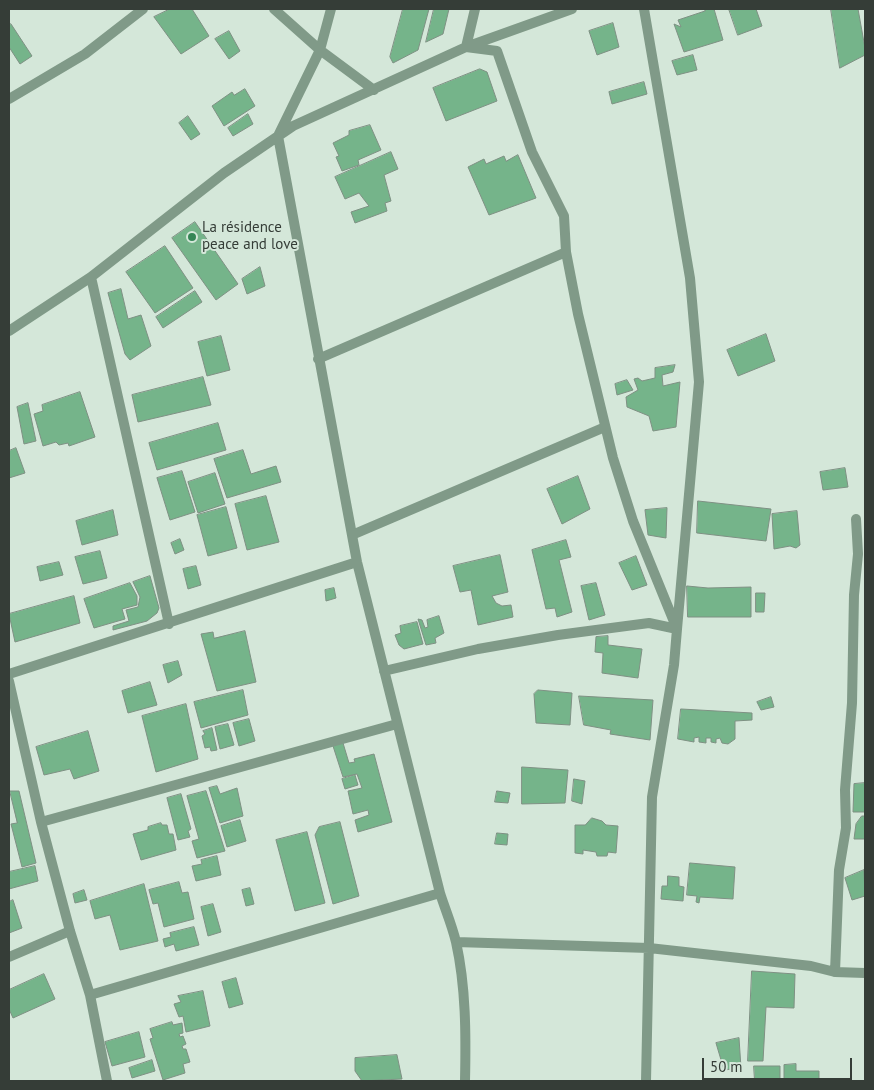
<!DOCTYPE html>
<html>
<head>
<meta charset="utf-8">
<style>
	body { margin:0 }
	#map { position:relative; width:874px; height:1090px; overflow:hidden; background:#d4e7d9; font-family:"PT Sans",sans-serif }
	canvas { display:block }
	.frame { position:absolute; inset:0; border:10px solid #353d37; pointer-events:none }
	.scale { position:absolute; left:702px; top:1058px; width:150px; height:22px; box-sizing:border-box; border:2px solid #353d37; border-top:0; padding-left:6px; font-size:15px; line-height:18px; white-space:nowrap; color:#353d37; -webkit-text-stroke:4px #d4e7d9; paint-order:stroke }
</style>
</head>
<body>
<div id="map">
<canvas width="874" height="1090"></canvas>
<div class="frame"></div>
<div class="scale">50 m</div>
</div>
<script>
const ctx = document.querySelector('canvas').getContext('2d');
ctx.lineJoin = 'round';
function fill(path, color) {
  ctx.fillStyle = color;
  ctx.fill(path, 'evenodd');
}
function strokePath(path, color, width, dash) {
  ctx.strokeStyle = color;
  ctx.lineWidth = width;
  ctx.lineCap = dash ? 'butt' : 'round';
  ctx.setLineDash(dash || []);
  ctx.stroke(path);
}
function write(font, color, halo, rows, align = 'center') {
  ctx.font = font + ' "PT Sans",sans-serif';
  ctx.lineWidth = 4;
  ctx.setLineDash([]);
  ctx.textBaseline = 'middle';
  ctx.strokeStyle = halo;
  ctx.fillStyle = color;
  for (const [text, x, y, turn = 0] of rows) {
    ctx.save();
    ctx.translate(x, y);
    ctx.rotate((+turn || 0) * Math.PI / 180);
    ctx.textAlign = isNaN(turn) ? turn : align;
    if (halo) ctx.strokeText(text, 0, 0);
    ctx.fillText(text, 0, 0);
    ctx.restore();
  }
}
const building = new Path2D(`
	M170 9H192L209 36 181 54 154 17Z
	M403 9H429L418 50 393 63 390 57Z
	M434 9H449L443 34 426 42Z
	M704 9H714L723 40 684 52 674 24 681 27 678 20 705 11Z
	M729 9H756L762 26 738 35Z
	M831 9H858L865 48V55L840 68Z
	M613 23 619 47 597 55 589 31Z
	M11 24 32 56 20 64 9 47V25Z
	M229 31 240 51 229 59 215 39Z
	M693 55 697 70 677 75 672 61Z
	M480 69 487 72 497 101 446 121 433 88Z
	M644 82 647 94 612 104 609 92Z
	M245 89 255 106 224 126 212 106 232 92 234 95Z
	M248 114 253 124 233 136 228 128Z
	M188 116 200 134 191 140 179 123Z
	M370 125 381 150 358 160 359 165 342 171 336 157 339 156 333 143 349 135V131Z
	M391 152 398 169 384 175 391 201 385 203 387 211 355 223 351 212 369 206 359 193 345 199 335 177Z
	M518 155 536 198 489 215 468 167 484 159 486 164 504 156 506 161Z
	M195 222 238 284 216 300 172 238Z
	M165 246 193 288 155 313 126 272Z
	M260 267 265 286 247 294 242 279Z
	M121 289 128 319 141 315 151 346 130 360 125 354 108 293Z
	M195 291 202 302 163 328 156 317Z
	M766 334 775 361 738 376 727 350Z
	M221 336 230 370 207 376 198 342Z
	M675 365 673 372 662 375 663 386 680 382 676 427 653 431 649 416 627 407 626 397 638 390 634 379 638 378 642 381 655 378V368Z
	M203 377 211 405 138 422 132 395Z
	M627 380 633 390 617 395 615 384Z
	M80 392 95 437 69 446 68 443 59 445 56 442 43 446 34 414 43 411 42 405Z
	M28 403 36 441 24 444 17 407Z
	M218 423 226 450 157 470 149 443Z
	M16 448 25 473 9 478V451Z
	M243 450 251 474 276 466 281 482 227 498 214 459Z
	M845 468 848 487 823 490 820 472Z
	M182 471 195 512 170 520 157 478Z
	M215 473 225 504 198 513 188 482Z
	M578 476 590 509 562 524 547 489Z
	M266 496 279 542 247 550 235 504Z
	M698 501 771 509 766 541 697 533Z
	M226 507 237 548 208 556 197 515Z
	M667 508 666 538 648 535 645 510Z
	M113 510 118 535 82 545 76 521Z
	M797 511 800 545 796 548 790 546 774 549 772 514Z
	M180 539 184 550 175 554 171 543Z
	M566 540 571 557 559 560 572 612 557 617 555 608 546 609 532 550Z
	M100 551 107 578 83 584 75 557Z
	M500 555 508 592 492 596 496 603 502 606 511 605 513 617 478 625 471 590 460 592 453 566Z
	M636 556 647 585 632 590 619 563Z
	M59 562 63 575 40 581 37 567Z
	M196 566 201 585 188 589 183 569Z
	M150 576 159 608 157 613 147 621 113 630V626L129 621 126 610 138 607 140 597 133 582Z
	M130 583 137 596V605L122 609 125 619 94 628 84 599Z
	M596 583 605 615 589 620 581 586Z
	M687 586 708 588 751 587V617H688Z
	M334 588 336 598 326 601 325 590Z
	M756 593H765L764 612H756Z
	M74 596 80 623 15 642 9 614Z
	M439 616 444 633 435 638 436 643 426 645 418 619 422 620 425 628 428 627 427 620Z
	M417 622 423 644 404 649 399 645 395 635 401 633 400 626Z
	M245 631 256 682 217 691 201 634 213 632 214 638Z
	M608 636V645L642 649 638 678 602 673 603 653 595 652 596 637Z
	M178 661 182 675 168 683 163 665Z
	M150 682 157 705 128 713 122 691Z
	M243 690 248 715 201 728 194 702Z
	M538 690 572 693 570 725 536 723 534 694Z
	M579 696 653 700 650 740 610 734 611 730 584 725Z
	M771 697 774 707 761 710 757 702Z
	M186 704 198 759 156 772 142 716Z
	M681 709 752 713V720L735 721V739L728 744 722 743 720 738 716 739V743L711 742V738H706V743L699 742V737L694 738V742L678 739Z
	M249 719 255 741 239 746 233 723Z
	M228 724 234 745 220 749 215 727Z
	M212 728 217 750 211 751 210 747 205 748 202 736 205 734 203 731Z
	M88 731 99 771 74 779 70 769 44 775 36 747Z
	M343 743 349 763 355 762 354 759 374 754 392 822 358 832 355 820 369 815 368 810 353 814 348 791 362 788 357 774 343 777 333 746Z
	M522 767 568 770 565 803 522 804Z
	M355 775 358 785 345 789 342 779Z
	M574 779 585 781 582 804 572 801Z
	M865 783V812H853L854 784Z
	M217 786 220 794 237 788 243 816 220 823 209 788Z
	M10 791H19L36 863 22 867 11 824 17 823Z
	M206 791 225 851 197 858 192 841 199 839 187 796Z
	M497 791 510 793 508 803 495 802Z
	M181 794 191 829 188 831 190 837 178 840 167 798Z
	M862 816H865V839H854L856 824Z
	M592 818 602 821 606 825 618 826 616 853 608 852 607 856H597L596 852 583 850V854L575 853V825H585Z
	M240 820 246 841 227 847 221 826Z
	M340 822 359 896 333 904 315 835 319 827Z
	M161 823 162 825H167L169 834H173L176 850 141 860 133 834 148 830V827Z
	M307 832 325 903 295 911 276 840Z
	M497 833 508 834 507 845 495 844Z
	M217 856 221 875 196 881 192 866 202 864 201 860Z
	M690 863 735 867 733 899 700 897 699 903 696 902 697 896 687 895Z
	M35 866 38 881 9 889V872Z
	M864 870 865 896 852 900 845 878Z
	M668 876 679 877V886L684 887 683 901 661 899 662 886H667Z
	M179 882 182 893 188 892 194 919 164 927 158 903 153 904 149 890Z
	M144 884 158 941 120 950 110 915 95 919 90 901Z
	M250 888 254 904 246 906 242 890Z
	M84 890 87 900 75 903 73 894Z
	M13 900 22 928 9 933V902Z
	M213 904 221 932 208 936 201 907Z
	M194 927 199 945 176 951 174 944 165 947 163 939 171 937 170 933Z
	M752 971 795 974 794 1008 766 1007 763 1061H748Z
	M44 974 55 999 13 1018 9 1009V990Z
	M236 978 243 1004 229 1008 222 982Z
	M203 991 210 1026 186 1032 183 1016 179 1017 174 1004 181 1002 178 996Z
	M172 1022 173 1025 182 1023 183 1033 179 1034 180 1037 183 1036 186 1044 182 1046 183 1049H186L190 1062 183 1064 185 1073 163 1080 150 1039 153 1038 150 1029Z
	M139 1032 145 1057 112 1066 105 1042Z
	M739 1038 741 1068 724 1070 716 1043Z
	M397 1055 402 1079 362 1081 355 1071V1058Z
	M152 1060 155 1071 132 1078 129 1068Z
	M796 1064V1071H819V1081H784V1065Z
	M754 1066H780V1081H755Z`);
const street = new Path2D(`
	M274 9 320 50 374 90
	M331 9 320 50 278 136 357 562 440 893C445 909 452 925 456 942 466 987 466 1035 465 1081
	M475 9 466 47 497 51 532 152 564 216 566 252 578 314 613 458 633 521 677 629 674 665 652 797 646 1081
	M9 99 85 54 143 9
	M91 277 169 624
	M9 331 91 277 224 173 293 126 466 47 572 9
	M318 359 566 252
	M352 535 605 427
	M384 671 478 649 558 635 649 623 677 629 699 382 690 278 644 9
	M9 674 357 562
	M9 681 41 822 70 931 90 995 107 1081
	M41 822 397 724
	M456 942 649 948 811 966 835 972 865 973
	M9 957 70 931
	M835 972 839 870 846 828 845 790 852 703 854 595 858 554 856 519
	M90 995 440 893`);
const markers = [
	[192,237,5,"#358656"]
];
const poiNames = [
	["La résidence",202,228],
	["peace and love",202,245]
];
fill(building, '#75b48a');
strokePath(building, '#7e9083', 1);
strokePath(street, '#809a88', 10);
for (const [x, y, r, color] of markers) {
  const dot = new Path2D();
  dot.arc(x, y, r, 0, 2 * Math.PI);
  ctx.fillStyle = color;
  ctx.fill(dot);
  strokePath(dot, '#d4e7d9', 2);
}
write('15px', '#353d37', '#d4e7d9', poiNames, 'left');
</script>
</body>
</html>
